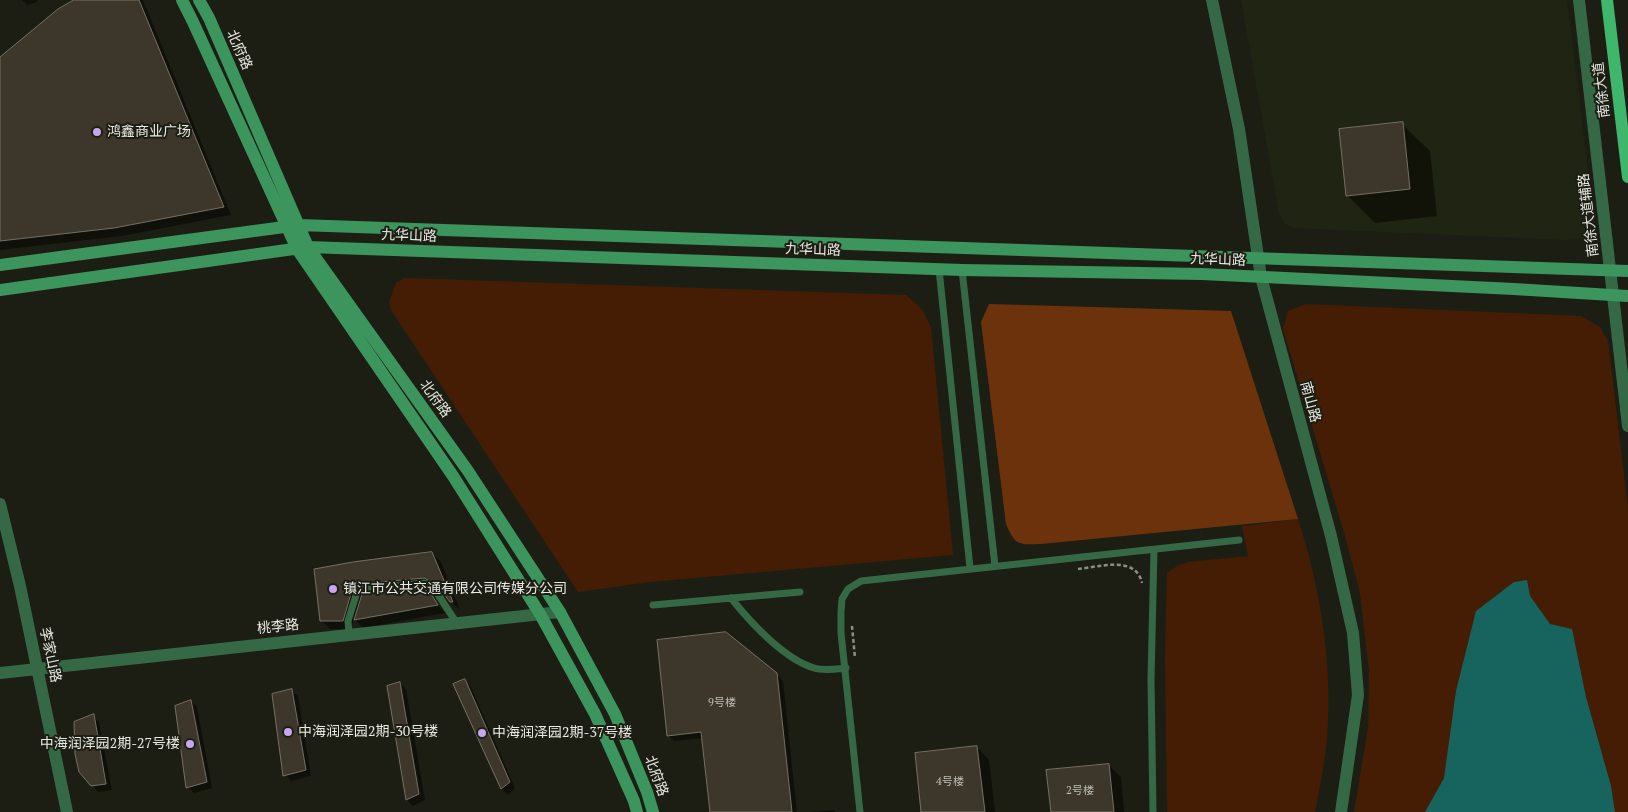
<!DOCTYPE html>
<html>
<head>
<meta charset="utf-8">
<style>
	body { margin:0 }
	canvas { display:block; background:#1c1e13 }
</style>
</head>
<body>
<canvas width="1628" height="812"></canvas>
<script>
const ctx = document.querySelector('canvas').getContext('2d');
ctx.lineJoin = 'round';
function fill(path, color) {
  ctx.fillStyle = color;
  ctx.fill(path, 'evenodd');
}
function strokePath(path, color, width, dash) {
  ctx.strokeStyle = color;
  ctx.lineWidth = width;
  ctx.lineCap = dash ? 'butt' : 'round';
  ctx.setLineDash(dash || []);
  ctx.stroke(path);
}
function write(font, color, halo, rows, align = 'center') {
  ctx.font = font + ' "PT Serif","Noto Sans SC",serif';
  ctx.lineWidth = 4;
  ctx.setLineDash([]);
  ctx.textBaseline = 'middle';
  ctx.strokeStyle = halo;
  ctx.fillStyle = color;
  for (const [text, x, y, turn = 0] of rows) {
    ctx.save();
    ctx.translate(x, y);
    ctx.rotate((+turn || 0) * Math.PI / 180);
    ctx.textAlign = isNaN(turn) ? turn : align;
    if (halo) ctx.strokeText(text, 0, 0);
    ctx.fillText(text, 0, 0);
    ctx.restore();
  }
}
const built = new Path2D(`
	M1241 0H1567L1595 228 1580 239 1566 240 1294 228 1285 224 1279 213Z`);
const green = new Path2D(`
	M405 278 906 295 922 309 931 327 953 555 650 582 578 592 391 310 389 302 396 283Z
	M1306 304 1581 316 1600 327 1608 341 1628 508V812H1354L1368 728 1369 671 1360 593 1345 536 1283 329 1288 311Z
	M1298 519C1319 584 1331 654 1328 722 1327 752 1321 782 1315 812H1167L1165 656 1167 573 1177 566 1188 562 1248 556 1242 526Z`);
const forest = new Path2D(`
	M989 304 1231 311 1298 519 1041 544C1018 545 1015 545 1006 524L981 322Z`);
const water = new Path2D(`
	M1527 580 1530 596 1550 624 1572 629 1586 697 1611 786 1615 812H1425L1444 778 1456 691 1476 611 1514 582Z`);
const shadow = new Path2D(`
	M22 0H37V2L27 5Z
	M76 0H143L231 215 122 236 0 250V59Z
	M1402 124 1430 151 1437 216 1375 223 1348 196Z
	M432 553 441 562 460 610 451 602 443 591 434 586 366 592 362 595H430L445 613 363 628 354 619 351 629H330L321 620 315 570Z
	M776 674 783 681 797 812H711L703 738 674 741 668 735Z
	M465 681 471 687 515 788 508 795 502 789Z
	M400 683 406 689 425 800 413 806 407 800 388 687Z
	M291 690 298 696 311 776 291 781 285 775Z
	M191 701 197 707 212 788 194 793 188 787Z
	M93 716 99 722 112 790 98 792 92 785Z
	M977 747 989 760 995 812H923Z
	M1108 765 1121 777 1124 812H1052Z
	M834 810 836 812H810Z`);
const building = new Path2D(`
	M74 0H139L224 207 114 228 0 241V57L58 9Z
	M1403 122 1410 189 1346 196 1339 129Z
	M432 552 453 602H450L438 586 424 578 358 584 353 587 343 621H320L314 569 353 562Z
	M423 588 431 594 438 605 354 620 362 594Z
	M726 632 777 673 792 812H710L701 732 667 736 657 640Z
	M465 679 510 782 501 789 453 684Z
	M400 682 419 794 406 800 387 686Z
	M292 689 306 770 283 776 272 694Z
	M191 700 207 782 186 788 175 706Z
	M94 714 106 784 91 786 79 772 75 754 74 722Z
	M977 746 985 812H921L915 753Z
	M1109 764 1114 812H1051L1046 770Z`);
const path = new Path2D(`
	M1078 569C1099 567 1136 555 1142 583
	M852 626 855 658`);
const service = new Path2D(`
	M939 269 970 568
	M962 270 995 566
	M731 598C750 622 784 659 814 668 824 671 836 669 846 668
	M653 605 800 592
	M349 634 348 621 358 589 424 583 435 590 456 622
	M860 812 841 633V612L842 599 848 589 861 581 1239 540
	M1153 812 1151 679 1154 550`);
const minor = new Path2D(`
	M1579 0 1628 426`);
const tertiary = new Path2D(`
	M1212 0 1239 129 1261 277 1331 536 1353 633 1358 695 1341 812
	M0 504 20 586 67 812
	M0 673 560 612`);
const secondary = new Path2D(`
	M182 0 193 22 297 249 453 476 540 614 595 714 634 801 637 812
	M199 0 209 18 308 247 468 471 560 612 615 714 647 792 653 812
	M0 265 299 225 1628 271
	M0 290 308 247 962 270 1202 274 1514 289 1628 296`);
const primary = new Path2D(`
	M1607 0 1628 177`);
const markers = [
	[97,132,5,"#c7a6ef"],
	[333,589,5,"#c7a6ef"],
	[288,732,5,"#c7a6ef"],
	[482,733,5,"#c7a6ef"],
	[190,744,5,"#c7a6ef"]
];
const numberNames = [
	["9号楼",722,703],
	["4号楼",950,782],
	["2号楼",1080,791]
];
const streetNames = [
	["北府路",239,50,66],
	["南徐大道",1602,90,-97],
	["南徐大道辅路",1589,215,-97],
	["九华山路",409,236,2],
	["九华山路",813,250,2],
	["九华山路",1218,260,2],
	["北府路",435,399,54],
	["南山路",1310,402,75],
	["桃李路",278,627,-6],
	["李家山路",50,655,78],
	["北府路",656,776,70]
];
const poiNames = [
	["鸿鑫商业广场",107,132],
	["镇江市公共交通有限公司传媒分公司",343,589],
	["中海润泽园2期-30号楼",298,732],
	["中海润泽园2期-37号楼",492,733],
	["中海润泽园2期-27号楼",180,744,"right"]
];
fill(built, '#202412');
fill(green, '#441d04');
fill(forest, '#6c320c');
fill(water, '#17635d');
fill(shadow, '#0007');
fill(building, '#3d372b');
strokePath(building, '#767063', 1);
strokePath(path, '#8c8e85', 2.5, [4, 2.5]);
strokePath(service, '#356946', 7);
strokePath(minor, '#356946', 12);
strokePath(tertiary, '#356946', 12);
strokePath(secondary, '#3c955c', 12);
strokePath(primary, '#3eb66c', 12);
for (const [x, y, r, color] of markers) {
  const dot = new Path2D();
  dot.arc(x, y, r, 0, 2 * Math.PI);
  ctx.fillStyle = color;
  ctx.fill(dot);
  strokePath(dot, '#1c1e13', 2);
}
write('11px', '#bdbdb5', null, numberNames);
write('14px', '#e8eae3', '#1c1e13', streetNames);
write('14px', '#e8eae3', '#1c1e13', poiNames, 'left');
</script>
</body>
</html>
